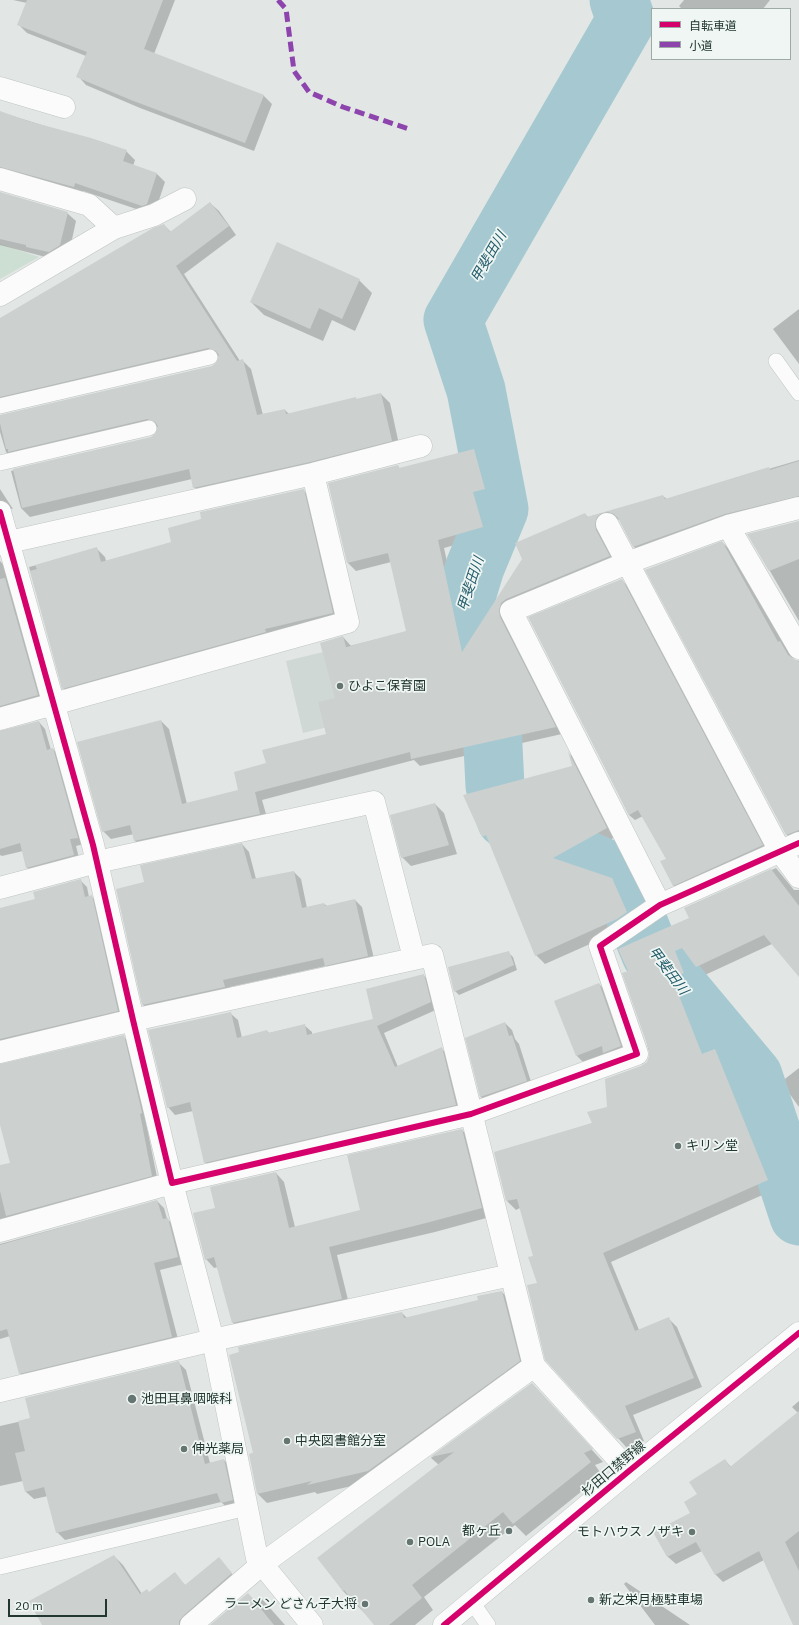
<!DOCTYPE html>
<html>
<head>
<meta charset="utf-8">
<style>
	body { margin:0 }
	#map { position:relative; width:799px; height:1625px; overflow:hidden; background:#e2e7e5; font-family:"IBM Plex Sans","Noto Sans JP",sans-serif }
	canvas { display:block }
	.legend { position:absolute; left:651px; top:8px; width:140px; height:52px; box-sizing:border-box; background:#eff6f3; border:1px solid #9daaa6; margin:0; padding:5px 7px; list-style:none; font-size:12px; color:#223732 }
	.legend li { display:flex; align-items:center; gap:8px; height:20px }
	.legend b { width:20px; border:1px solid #9daaa6 }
	.scale { position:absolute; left:8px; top:1599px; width:99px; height:18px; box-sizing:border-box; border:2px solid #223732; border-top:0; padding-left:5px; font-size:12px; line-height:14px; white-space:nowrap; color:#223732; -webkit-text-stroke:3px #eff6f3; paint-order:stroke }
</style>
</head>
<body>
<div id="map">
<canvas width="799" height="1625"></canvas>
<ul class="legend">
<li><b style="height:5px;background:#d6006c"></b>自転車道</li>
<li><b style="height:5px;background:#8e44ad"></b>小道</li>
</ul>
<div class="scale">20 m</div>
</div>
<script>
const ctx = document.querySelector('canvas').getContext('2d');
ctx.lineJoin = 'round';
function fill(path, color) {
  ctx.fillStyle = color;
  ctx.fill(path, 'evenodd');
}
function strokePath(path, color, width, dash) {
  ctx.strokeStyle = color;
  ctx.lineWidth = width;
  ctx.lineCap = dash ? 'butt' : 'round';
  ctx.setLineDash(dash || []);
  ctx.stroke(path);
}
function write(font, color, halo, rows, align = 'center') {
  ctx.font = font + ' "IBM Plex Sans","Noto Sans JP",sans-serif';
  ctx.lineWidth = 3.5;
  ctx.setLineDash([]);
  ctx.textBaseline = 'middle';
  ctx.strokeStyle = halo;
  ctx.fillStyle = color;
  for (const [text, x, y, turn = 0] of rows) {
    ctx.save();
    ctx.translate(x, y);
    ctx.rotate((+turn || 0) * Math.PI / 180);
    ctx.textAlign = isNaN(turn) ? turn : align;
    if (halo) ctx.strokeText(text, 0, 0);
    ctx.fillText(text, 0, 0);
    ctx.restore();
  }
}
const built = new Path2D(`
	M377 639 395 711 303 733 286 661Z`);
const green = new Path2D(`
	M0 244 39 257 0 279Z`);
const shadow = new Path2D(`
	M13 0H175L154 54 263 95 272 104 254 151 140 108 86 85 78 76 86 56 27 33 18 24 27 3Z
	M684 0H770L763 9H682L679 6Z
	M0 112 126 151 135 160 133 166 157 174 165 182 155 212 151 214 83 191 82 195 0 178Z
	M0 193 67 213 76 221 69 253 57 260 0 245Z
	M210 203 219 211 236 235 184 274 240 361 242 360 251 369 263 415 285 410 290 415 356 398 357 400 381 394 390 403 400 449 203 496 194 487 192 479 30 517 21 508 11 471 152 438 158 431 159 427 14 461 6 452 0 432V416L213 367 219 360 220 356 0 412V319L164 225 171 232Z
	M359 280 372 293 355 331 332 320 323 341 264 315 251 302Z
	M799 309V364L773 329Z
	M474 450 482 458 492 496 480 499 490 535 444 548 466 647 523 559 585 514 588 517 663 496 667 499 799 460V505L642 555 634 547 620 520 616 519 617 564 514 607 562 734 420 766 414 760 262 800 268 821 143 848 135 841 134 834 111 839 103 831 161 721 169 729 187 804 240 790 267 764 327 735 336 698 343 637 351 646 407 632 391 562 356 571 348 563 329 484 398 466 400 469Z
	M0 489 13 509 5 508 0 511Z
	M303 490 311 498 340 621 71 696 63 688 29 567 97 549 105 557 106 561 172 543Z
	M799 522V621L749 535Z
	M722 542 731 551 794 660 799 661V842L795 843 787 835Z
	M0 561 5 566 46 704 0 720Z
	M622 580 627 586 768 851 679 891 673 885 667 859 643 816 635 820 629 815 530 618Z
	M39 722 45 729 51 750 53 749 59 756 84 844 76 846 80 862 34 874 27 868 23 851 2 856 0 855V731Z
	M570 754 577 761 615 837 567 864 611 879 620 888 635 922 626 928 545 964 536 955 491 844 483 836 573 766Z
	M435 804 444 813 457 854 411 866 402 857Z
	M242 844 249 852 256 879 294 872 301 879 307 908 324 904 327 906 355 900 362 907 375 963 333 972 326 966 230 987 232 994 151 1012 143 1005 146 883Z
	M776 868 794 890H799V976L772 944 705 975 690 957 683 960 692 981 680 987 707 1053 715 1050 723 1059 776 1189 611 1262 639 1330 668 1318 677 1327 702 1387 633 1415 644 1441 627 1448 546 1359 534 1256 520 1208 516 1210 507 1201 495 1153 593 1123 642 1067 648 1062 650 1056 629 971 690 918 685 908Z
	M80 880 87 887 89 897 91 896 98 903 124 1017 0 1048V912L36 900Z
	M508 952 513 957 517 970 459 995 455 991Z
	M423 975 431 982 438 1009 384 1033 398 1067 442 1049 449 1056 463 1112 213 1170 205 1162 193 1111 175 1115 168 1107 230 1013 238 1020 242 1038 267 1031 269 1033 304 1025 312 1032V1035L374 1020Z
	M599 984 608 993 629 1055 586 1065 577 1056 555 1002Z
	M505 1023 512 1030 515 1039 519 1044 533 1088 488 1104 481 1097 467 1038Z
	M123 1036 130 1043 158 1182 0 1228V1166L11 1164 0 1121V1065Z
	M799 1068V1107L781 1082Z
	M462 1130 471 1139 490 1217 435 1232 337 1255 350 1308 241 1331 233 1323 218 1267 214 1268 206 1259 216 1209 276 1173 284 1182 295 1227 362 1211Z
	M157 1201 164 1208 167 1219 175 1226 184 1264 160 1270 179 1343 26 1380 20 1373 10 1336 0 1339V1244Z
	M502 1292 511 1301 529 1370 378 1480 317 1494 315 1492 267 1503 258 1494 250 1454 254 1453 402 1313 407 1318 479 1301Z
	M178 1362 186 1370 210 1463 224 1460 232 1468 240 1508 230 1510 221 1502 65 1540 57 1532 48 1496 34 1499 26 1492 23 1481 0 1486V1426L31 1419Z
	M532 1384 603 1462 595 1465 602 1475 526 1536 515 1525 424 1597 433 1610 415 1625H376L343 1591 318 1558 439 1465 431 1458Z
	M799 1401V1625H794L764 1560 723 1582 716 1575 702 1551 676 1564 668 1557 655 1532 692 1513 698 1495 725 1460 731 1467 798 1413 792 1407Z
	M114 1556 123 1565 142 1594 150 1593 174 1573 186 1586 219 1559 240 1583 191 1625H44Z
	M626 1582 690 1625H655L624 1584Z
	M248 1594 257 1603 262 1599 285 1625H212Z`);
const river = new Path2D(`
	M619 0 626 20 453 320 476 390 499 509 475 567 459 620 469 664 491 706 495 786 506 819 536 839 618 874 651 954 753 1076 799 1216`);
const building = new Path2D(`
	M27 0H163L144 49 264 95 245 143 131 100 76 77 87 52 17 25Z
	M0 111 28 121 91 138 127 150 123 161 157 173 147 204 142 206 75 183 74 187 0 167Z
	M0 192 68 212 60 245 49 252 26 247V245L0 239Z
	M210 202 229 226 176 266 237 361 243 359 257 415 285 409 286 414 356 397V399L381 393 392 441 310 462 193 488 189 469 22 508 13 469 151 437 155 434 158 426 155 422 147 419 8 452V449H6L0 423V415L212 366 216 363 219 355 216 351 208 348 0 397V318L153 228 164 224 170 232Z
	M277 242 360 279 342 319 319 308 310 329 250 302Z
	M474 449 485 489 473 492 483 527 438 540 462 652 522 559 515 543 585 513 587 517 663 495 665 499 769 467 770 470 799 461V496L725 514 633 547 618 518 614 514 608 512 602 513 597 517 595 524 596 530 610 556 506 599 501 603 499 610 500 617 556 727 411 759 410 752 255 792 260 814 134 841 130 825 102 832 77 742 161 720 182 804 238 790 234 772 266 763 262 750 326 734 318 702 335 698 320 643 343 636 346 647 406 631 388 553 347 563 328 483 398 465 399 468Z
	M304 489 333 613 265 629 266 632 62 689 30 571 37 569 35 565 97 547 101 562 171 542 168 528 201 519 200 512Z
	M799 521V559L769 571 747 534Z
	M722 541 778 642 780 641 788 655 799 662V830L786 835 645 570Z
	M5 578 38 695 0 706V579Z
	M622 579 763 845 673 886 660 861 666 859 638 810 629 815 528 617Z
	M39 721 47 750 53 748 78 838 70 839 74 855 26 868 20 843 0 849V731Z
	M568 751 607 828 553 858 612 878 627 912 617 919 535 956 486 835 482 837 463 795 572 766Z
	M435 803 449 845 401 858 390 815Z
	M242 843 252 879 294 871 302 908 324 903 325 906 355 899 368 956 325 966 323 958 223 980 225 987 142 1005 116 889 144 882 140 865Z
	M771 869 799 906V977L764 935 696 967 682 948 675 951 684 973 672 978 702 1054 715 1049 768 1180 603 1253 635 1331 669 1317 694 1378 625 1406 636 1432 617 1439 545 1360 527 1285 537 1283 528 1257 533 1256 517 1199 506 1201 494 1152 592 1123 587 1112 607 1107 605 1079 641 1066 647 1062 649 1056V1050L622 973 628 971 618 949 689 918 684 908Z
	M81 879 85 897 92 895 118 1011 0 1039V908L35 899 33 892Z
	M509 951 514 965 454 992 448 967Z
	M424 974 431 1002 377 1026 395 1067 442 1047 456 1105 204 1163 190 1102 167 1108 148 1030 231 1012 237 1038 267 1030 268 1033 305 1024 307 1035 373 1019 366 989Z
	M599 983 621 1046 603 1053 602 1046 576 1056 554 1001Z
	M505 1022 509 1036 512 1035 527 1081 480 1097 465 1038Z
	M124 1035 142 1113 140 1114 152 1176 6 1216 0 1191V1165L10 1163 0 1125V1064Z
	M462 1129 482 1208 426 1223 329 1247 342 1299 232 1323 214 1257 205 1260 193 1213 215 1208 210 1187 276 1172 289 1228 360 1210 347 1155Z
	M157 1200 163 1219 168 1218 178 1257 154 1263 172 1337 19 1374 7 1329 0 1331V1245Z
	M502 1291 520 1361 368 1471 307 1485 312 1481 257 1494 249 1454 253 1453 229 1355 239 1352 238 1347 402 1312 404 1318 478 1300 477 1296Z
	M179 1361 205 1464 224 1459 233 1500 221 1503 217 1493 56 1533 44 1487 25 1492 15 1453 25 1451 18 1421 30 1418 25 1398Z
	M532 1383 593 1449 584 1453 591 1462 513 1524 503 1512 412 1585 422 1598 389 1625H374L357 1604 356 1605 344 1590 343 1591 317 1558 454 1452 430 1457Z
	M799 1411V1531L785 1542 799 1571V1625H793L759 1551 715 1575 696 1542 667 1557 653 1532 690 1513 684 1502 697 1494 689 1482 725 1459 730 1467Z
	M114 1555 140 1594 147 1589 149 1592 175 1572 185 1585 219 1557 232 1573 183 1616 179 1621V1625H42L29 1601Z
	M248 1593 274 1625H210Z`);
const lane = new Path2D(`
	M776 361 799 393
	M0 406 210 357
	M0 463 149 428
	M0 1567 247 1508
	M472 1602 488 1625`);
const street = new Path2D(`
	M0 88 64 107
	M0 179 89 205 114 228
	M0 295 114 228 154 215 185 199
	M0 512 93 845 133 1020 172 1183 471 1114 637 1054 600 946 660 905 799 843
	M607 524 780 851 799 877
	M728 526 799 648
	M0 544 313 474 421 446
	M0 719 348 622 313 474
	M0 888 97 862 374 802 414 958
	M660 905 511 611 627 563 728 526 799 508
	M0 1052 133 1020 432 955 534 1366 629 1471
	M0 1231 172 1183 213 1340 257 1558 312 1625
	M0 1391 213 1340 511 1275
	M191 1625 262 1564 534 1366`);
const secondary = new Path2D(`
	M444 1625 629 1471 799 1333`);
const quiet = new Path2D(`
	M278 0 286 9 294 71 309 92 343 107 409 129`);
const cycleway = new Path2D(`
	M0 512 93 845 133 1020 172 1183 471 1114 637 1054 600 946 660 905 799 843
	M444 1625 629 1471 799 1333`);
const markers = [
	[340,686,4,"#657571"],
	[678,1146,4,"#657571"],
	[132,1399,5,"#657571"],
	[287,1441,4,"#657571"],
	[184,1449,4,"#657571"],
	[509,1531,4,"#657571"],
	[692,1532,4,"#657571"],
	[410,1542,4,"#657571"],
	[591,1600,4,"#657571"],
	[365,1604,4,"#657571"]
];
const poiNames = [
	["ひよこ保育園",348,686],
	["キリン堂",686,1146],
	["池田耳鼻咽喉科",141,1399],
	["中央図書館分室",295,1441],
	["伸光薬局",192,1449],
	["都ヶ丘",501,1531,"right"],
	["モトハウス ノザキ",684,1532,"right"],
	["POLA",418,1542],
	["新之栄月極駐車場",599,1600],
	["ラーメン どさん子大将",357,1604,"right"]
];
const streetNames = [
	["杉田口禁野線",614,1469,-40]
];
const waterNames = [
	["甲斐田川",489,257,-60],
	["甲斐田川",471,584,-72],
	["甲斐田川",668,971,53]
];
fill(built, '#d0d8d5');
fill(green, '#cdded3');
fill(shadow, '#0003');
strokePath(river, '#a6c9d1', 59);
fill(building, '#ccd0cf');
strokePath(lane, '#bfc4c2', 16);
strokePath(street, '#bfc4c2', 23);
strokePath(secondary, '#bec4c2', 23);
strokePath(lane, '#fbfbfb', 15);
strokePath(street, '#fbfbfb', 22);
strokePath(secondary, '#fbfbfb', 22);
strokePath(quiet, '#8e44ad', 5, [10, 5]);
strokePath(cycleway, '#d6006c', 6);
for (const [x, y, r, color] of markers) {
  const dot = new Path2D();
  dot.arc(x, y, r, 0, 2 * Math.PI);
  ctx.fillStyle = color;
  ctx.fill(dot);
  strokePath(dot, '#eff6f3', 1.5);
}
write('13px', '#223732', '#eff6f3', poiNames, 'left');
write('13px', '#223732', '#eff6f3', streetNames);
write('italic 14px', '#245c6b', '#eff6f3', waterNames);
</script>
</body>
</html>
